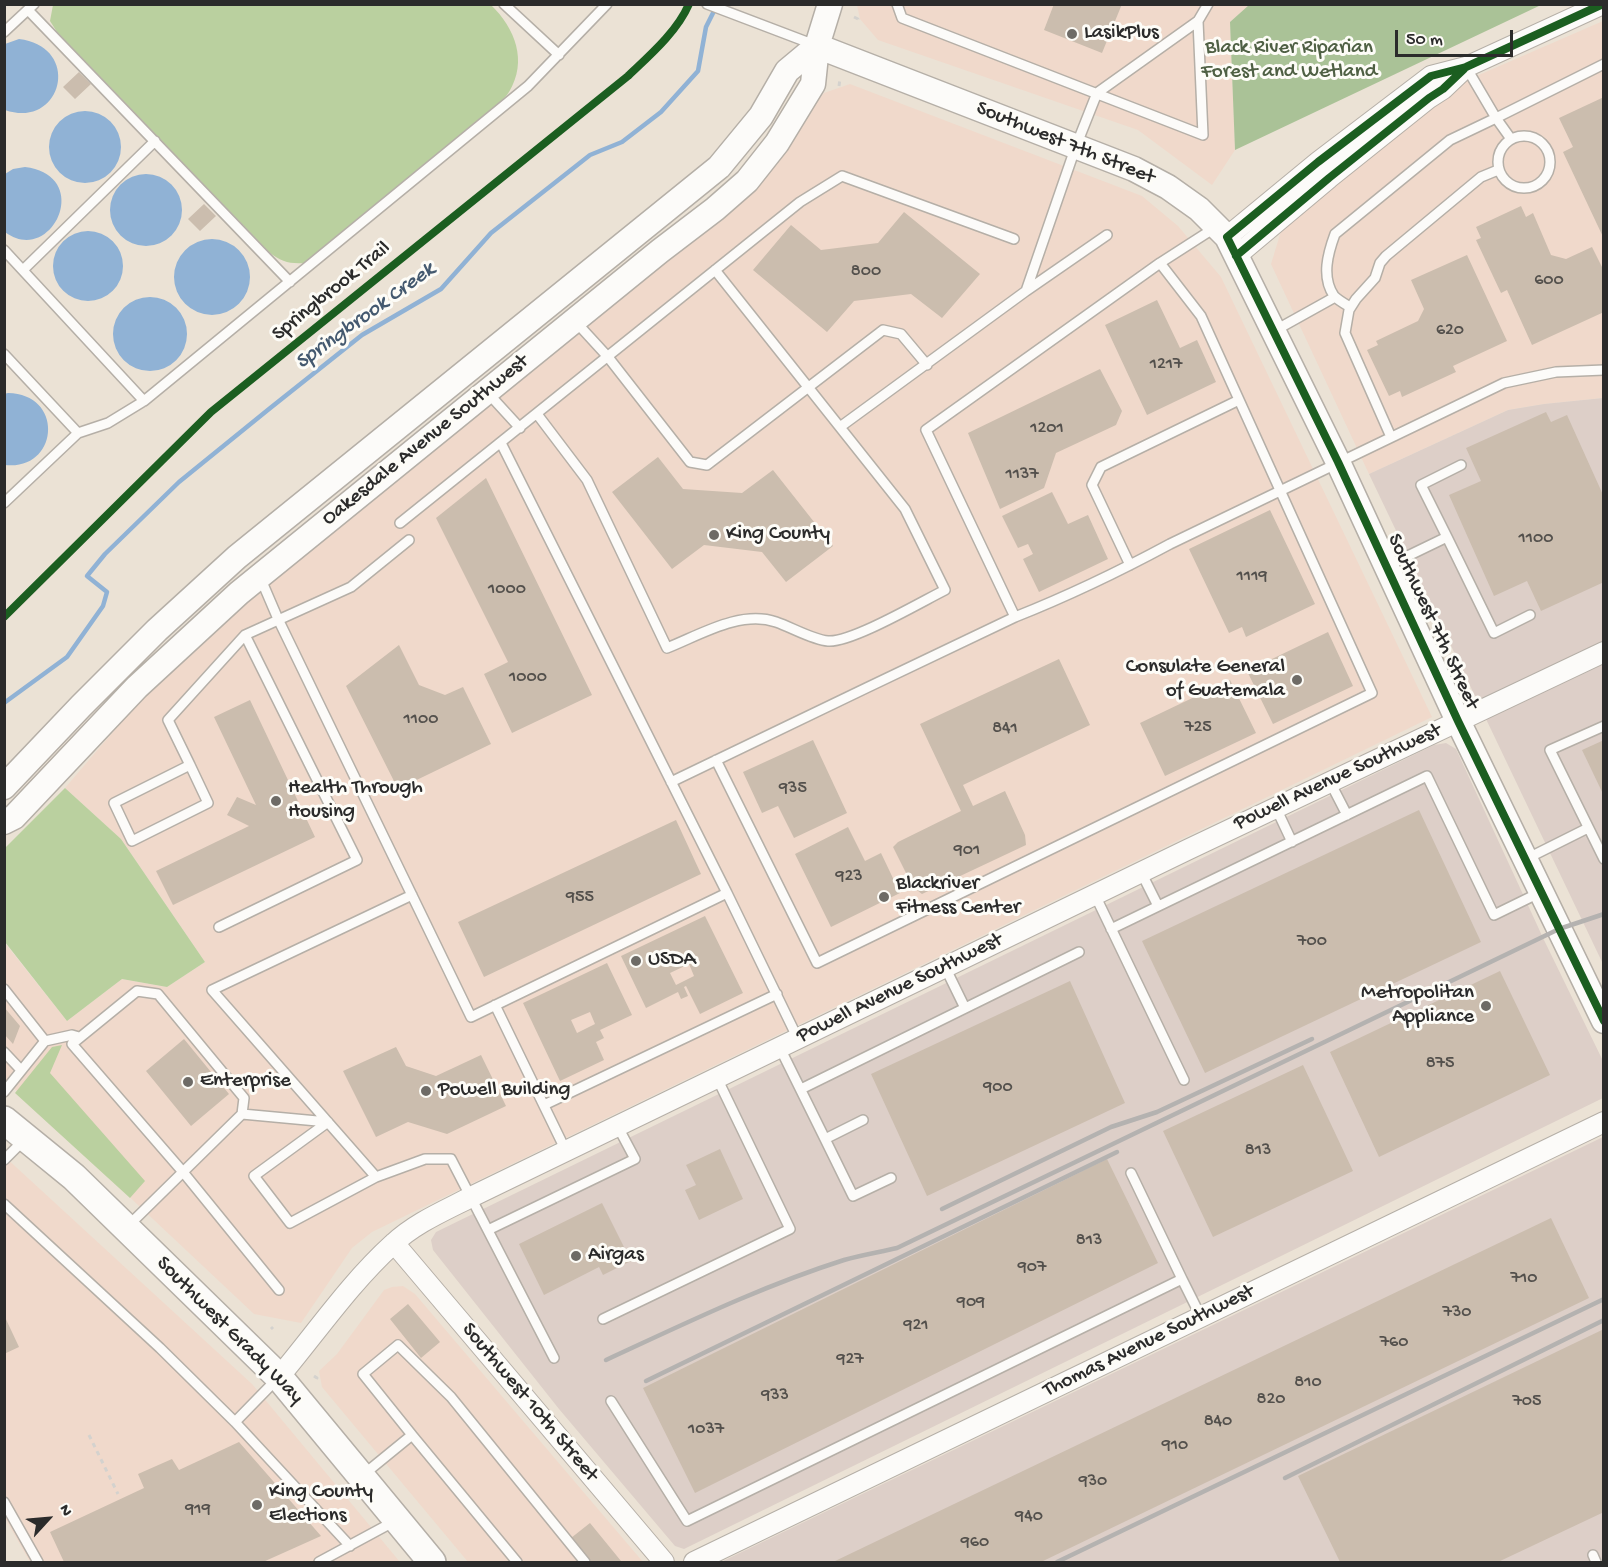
<!DOCTYPE html>
<html>
<head>
<meta charset="utf-8">
<style>
	body { margin:0 }
	#map { position:relative; width:1608px; height:1567px; overflow:hidden; background:#ebe2d5; font-family:"Gochi Hand",sans-serif }
	canvas { display:block }
	.frame { position:absolute; inset:0; border:6px solid #2b2b2b; pointer-events:none }
	.north { position:absolute; left:18px; top:1489px; width:60px; height:60px; -webkit-text-stroke:4px #fdfcf7; paint-order:stroke; rotate:64deg; font-size:16px; font-weight:700; line-height:24px; text-align:center; color:#2b2b2b }
	.north::after { content:''; display:block; margin:auto; width:21px; height:27px; background:#2b2b2b; clip-path:polygon(50% 0,100% 100%,50% 72%,0 100%) }
	.scale { position:absolute; left:1395px; top:30px; width:118px; height:27px; box-sizing:border-box; border:3px solid #2b2b2b; border-top:0; padding-left:8px; font-size:18px; line-height:21px; white-space:nowrap; color:#2b2b2b; -webkit-text-stroke:4px #fdfcf7; paint-order:stroke }
</style>
</head>
<body>
<div id="map">
<canvas width="1608" height="1567"></canvas>
<div class="frame"></div>
<div class="north">N</div>
<div class="scale">50 m</div>
</div>
<script>
const ctx = document.querySelector('canvas').getContext('2d');
ctx.lineJoin = 'round';
function fill(path, color) {
  ctx.fillStyle = color;
  ctx.fill(path, 'evenodd');
}
function strokePath(path, color, width, dash) {
  ctx.strokeStyle = color;
  ctx.lineWidth = width;
  ctx.lineCap = dash ? 'butt' : 'round';
  ctx.setLineDash(dash || []);
  ctx.stroke(path);
}
function write(font, color, halo, rows, align = 'center') {
  ctx.font = font + ' "Gochi Hand",sans-serif';
  ctx.lineWidth = 6;
  ctx.setLineDash([]);
  ctx.textBaseline = 'middle';
  ctx.strokeStyle = halo;
  ctx.fillStyle = color;
  for (const [text, x, y, turn = 0] of rows) {
    ctx.save();
    ctx.translate(x, y);
    ctx.rotate((+turn || 0) * Math.PI / 180);
    ctx.textAlign = isNaN(turn) ? turn : align;
    if (halo) ctx.strokeText(text, 0, 0);
    ctx.fillText(text, 0, 0);
    ctx.restore();
  }
}
const built = new Path2D(`
	M857 5H1249L1230 22 1235 150 1212 185 1138 130 878 40 860 19Z
	M1603 21V398L1544 404 1508 410 1369 474 1271 264 1282 228 1442 91Z
	M850 84 1142 196 1178 226 1221 277 1432 717 372 1232 352 1248 301 1323 254 1314 5 1080 4 942 67 1021 122 979 167 987 205 962 121 839 65 788 190 642 731 206 824 93Z
	M4 1156 252 1384 400 1562H30L5 1518Z
	M403 1286 415 1294 643 1562H468L322 1387 319 1371 337 1354 384 1290 392 1287Z`);
const industrial = new Path2D(`
	M1603 398V964L1369 474 1508 410 1544 404Z
	M1446 743 1456 749 1544 940 1603 1061V1098L684 1549 675 1546 559 1409 433 1250 431 1240 436 1232 1434 745Z
	M1603 1137V1562H721Z`);
const green = new Path2D(`
	M53 5H491C515 28 528 61 509 92 505 99 495 106 489 111L305 263C290 264 281 262 269 252L57 32 50 21Z
	M65 788 121 839 205 962 167 987 122 979 67 1021 5 942V848Z
	M62 1045 50 1073 145 1181 130 1198 15 1093 52 1047Z`);
const forest = new Path2D(`
	M1249 5V4L1541 5 1235 150 1230 22Z`);
const water = new Path2D(`
	M19 39C83 47 62 130 5 110V44Z
	M49 147a36 36 0 1 1 72 0a36 36 0 1 1-72 0Z
	M25 167C95 176 51 267 5 232V174L13 169Z
	M110 210a36 36 0 1 1 72 0a36 36 0 1 1-72 0Z
	M53 266a35 35 0 1 1 70 0a35 35 0 1 1-70 0Z
	M174 277a38 38 0 1 1 76 0a38 38 0 1 1-76 0Z
	M113 334a37 37 0 1 1 74 0a37 37 0 1 1-74 0Z
	M8 393C65 394 59 471 5 465L4 394Z`);
const stream = new Path2D(`
	M4 703 67 657 103 606 107 592 87 576 105 554 179 482 269 409 362 335 441 289 491 233 590 155 622 142 661 112 698 71 706 27 716 7`);
const building = new Path2D(`
	M1054 4H1122L1102 53 1044 30Z
	M79 72 91 84 75 99 63 87Z
	M1604 97V239L1563 152 1573 147 1559 118Z
	M204 204 216 216 200 231 188 219Z
	M1521 206 1526 217 1533 213 1551 255 1566 259 1592 247 1604 271V312L1532 345 1507 290 1501 293 1476 240 1481 238 1476 227Z
	M904 212 980 274 942 318 911 294 854 301 827 332 753 270 791 225 821 250 878 243Z
	M1467 255 1507 341 1453 366 1456 372 1402 397 1400 391 1389 396 1367 350 1378 345 1376 341 1418 321 1424 309 1411 280Z
	M1157 300 1180 348 1197 340 1216 382 1147 415 1105 325Z
	M1100 369 1122 411 1116 425 1056 453 1044 488 1000 509 968 433Z
	M1546 412 1551 422 1567 415 1604 497V582L1541 611 1527 581 1494 596 1449 495 1481 481 1466 448Z
	M658 457 683 489 742 493 773 470 833 546 786 582 762 552 704 545 672 569 612 492Z
	M486 478 592 695 512 733 484 674 508 662 436 518Z
	M1052 492 1068 524 1088 515 1108 559 1039 592 1023 559 1033 554 1028 544 1018 548 1002 516Z
	M1270 510 1315 604 1246 637 1242 627 1229 633 1189 549Z
	M1328 632 1353 686 1273 724 1247 671Z
	M399 645 419 685 445 695 463 687 491 744 398 789 346 686Z
	M1059 659 1090 725 963 785 973 806 1005 791 1025 835 1026 845 922 894 913 887 893 847 898 842 961 811 920 724Z
	M1230 680 1256 733 1165 776 1140 723Z
	M250 700 315 837 173 905 156 871 249 826 227 815 237 797 256 805 214 717Z
	M813 740 847 813 794 838 778 806 762 813 743 772Z
	M1604 740V796L1582 750Z
	M1419 810 1481 942 1205 1073 1142 941Z
	M676 820 701 874 484 977 458 922Z
	M848 827 865 861 881 853 900 893 831 927 795 854Z
	M705 916 743 993 700 1014 686 986 684 987 688 996 681 999 678 992 646 1008 621 956ZM689 964 694 976 676 985 670 973Z
	M607 963 632 1015 600 1030 604 1038 596 1042 604 1060 560 1081 523 1003ZM590 1012 595 1024 577 1033 571 1020Z
	M1500 971 1550 1075 1379 1157 1330 1052Z
	M1070 981 1125 1103 927 1196 871 1074Z
	M4 1007 20 1026 13 1044 4 1034Z
	M184 1039 229 1094 191 1126 146 1071Z
	M396 1047 406 1066 436 1076 481 1055 506 1106 447 1134 408 1122 376 1137 343 1071Z
	M1303 1065 1353 1171 1213 1237 1163 1131Z
	M720 1149 743 1199 699 1220 685 1190 696 1185 686 1165Z
	M1107 1159 1158 1263 695 1493 643 1388Z
	M602 1203 631 1261 603 1275 599 1267 544 1295 519 1244Z
	M1551 1218 1589 1298 1041 1562H833Z
	M408 1304 440 1342 421 1358 390 1319Z
	M4 1315 19 1347 4 1354Z
	M1604 1329V1512L1498 1562H1340L1298 1476Z
	M239 1442 321 1536 263 1562H64L50 1532 144 1488 138 1474 172 1459 179 1470Z
	M590 1523 621 1561 620 1562H592L571 1538Z`);
const path = new Path2D(`
	M854 17 858 19 856 23
	M839 86 840 79
	M271 1327 273 1329
	M314 1376 317 1378 314 1380
	M89 1435 118 1494`);
const service = new Path2D(`
	M504 4 559 55
	M707 4 815 45
	M897 4 902 18 1203 135 1198 21 1208 4
	M28 10 290 282
	M4 32 34 4
	M1466 67 1496 118 1604 64
	M1498 162a26 26 0 1 1 52 0a26 26 0 1 1-52 0Z
	M4 250 144 401
	M1160 263 1216 227
	M23 270 155 141
	M1026 291 1076 146 1097 93 1198 21
	M1350 307C1345 304 1338 300 1334 296 1321 277 1328 253 1335 234L1450 140 1496 118 1511 139
	M575 321 608 357 690 462 707 465 883 330 901 334 927 365
	M1274 331 1335 297
	M4 354 78 433
	M487 392 520 428
	M537 414 587 480 667 648C700 635 740 610 776 622 791 627 813 640 828 641 851 643 921 602 945 590L905 509 715 270
	M840 427 1026 291 1107 235
	M1391 437 1345 333 1349 310 1356 299 1375 278 1380 263 1386 256 1481 177 1498 170
	M4 503 78 433 108 423 144 401 528 86 607 4
	M400 523 800 202 842 176 1014 239
	M1447 537 1421 485 1461 465
	M1130 565 1092 485 1101 467 1239 400
	M1387 566 1447 537 1494 633 1530 615
	M260 577 278 619 471 1017 727 893 501 443
	M1015 617C1068 596 1120 571 1170 544L1504 383 1556 372 1604 370
	M1604 726 1550 750 1604 859
	M190 765 208 803 132 841 114 803 190 765 168 720 245 635 351 587 409 540
	M671 782C786 726 900 672 1015 617L926 430 1160 263 1201 316 1372 693 817 963 716 760
	M1330 782 1347 815
	M1276 808 1292 842
	M1526 859 1588 828
	M1141 872 1158 906
	M727 893 798 1039
	M1095 895 1184 1080
	M219 927 357 860 245 635
	M1111 929 1427 776 1494 915 1539 893
	M945 967 965 1008
	M4 989 45 1041 4 1092
	M495 1005 566 1151
	M45 1041 72 1035 79 1037
	M780 1048 825 1139 863 1120
	M4 1052 21 1070
	M801 1089 1079 952
	M544 1105 777 994
	M242 1114 328 1122
	M328 1122 254 1176 290 1223 376 1177 425 1159H451L554 1358
	M825 1139 853 1196 891 1178
	M4 1160 24 1140
	M376 1177 212 990 412 895
	M4 1204 160 1348 235 1422 350 1546
	M128 1226 242 1114 244 1098 158 994 137 991 72 1044 183 1172 279 1290
	M488 1230 635 1159 618 1127
	M1182 1279 1201 1317
	M603 1319 790 1229 717 1078
	M611 1401 687 1521 1182 1279 1131 1173
	M235 1422 277 1379
	M412 1435 517 1562
	M363 1475 412 1435 363 1374 398 1345 451 1397 585 1562
	M4 1502 38 1562
	M1593 1555 1596 1562
	M319 1562 395 1521`);
const minor = new Path2D(`
	M1227 237 1318 162 1431 76 1466 67 1603 4
	M1236 256 1329 178 1429 98 1443 89 1464 69
	M394 1243 664 1562
	M279 1377C316 1333 350 1283 393 1244 415 1223 444 1211 471 1197L1187 850 1604 652
	M694 1562 1604 1122`);
const tertiary = new Path2D(`
	M817 46 1134 169 1168 187 1199 209 1227 237 1338 462 1458 721 1604 1021
	M4 787 81 706 157 630 237 557 719 167 761 116 787 71 817 46
	M4 822 14 817 137 687 239 593 660 251 715 209 747 181 777 143 813 84 817 46 830 4`);
const secondary = new Path2D(`
	M4 1120 74 1177 279 1377 432 1562`);
const rail = new Path2D(`
	M942 1209 1111 1127 1157 1112 1312 1039
	M606 1360C684 1324 762 1286 844 1260 861 1255 880 1252 897 1248L1559 929 1604 914
	M646 1381 1117 1152
	M1285 1478 1604 1320
	M1057 1562 1604 1299`);
const cycleway = new Path2D(`
	M1603 4 1466 67 1431 76 1318 162 1227 237 1338 462 1458 721 1604 1021
	M1236 256 1329 178 1429 98 1443 89 1464 69
	M4 617 211 412 628 76C649 56 677 32 689 4`);
const markers = [
	[1072,34,6,"#6e6b66"],
	[714,535,6,"#6e6b66"],
	[1297,680,6,"#6e6b66"],
	[276,801,6,"#6e6b66"],
	[884,897,6,"#6e6b66"],
	[636,961,6,"#6e6b66"],
	[1486,1006,6,"#6e6b66"],
	[188,1082,6,"#6e6b66"],
	[426,1091,6,"#6e6b66"],
	[576,1256,6,"#6e6b66"],
	[257,1505,6,"#6e6b66"]
];
const numberNames = [
	["800",866,272],
	["600",1549,281],
	["620",1450,331],
	["1217",1166,365],
	["1201",1047,429],
	["1137",1022,475],
	["1100",1536,539],
	["1119",1252,577],
	["1000",507,590],
	["1000",528,678],
	["1100",421,720],
	["725",1198,728],
	["841",1005,729],
	["935",793,789],
	["901",967,851],
	["923",849,877],
	["955",580,898],
	["700",1312,942],
	["875",1440,1064],
	["900",998,1088],
	["813",1258,1151],
	["813",1089,1241],
	["907",1032,1268],
	["710",1524,1279],
	["909",971,1303],
	["730",1457,1313],
	["921",916,1326],
	["760",1394,1343],
	["927",850,1360],
	["810",1308,1383],
	["933",775,1396],
	["820",1271,1400],
	["705",1527,1402],
	["840",1218,1422],
	["1037",706,1430],
	["910",1175,1446],
	["930",1093,1482],
	["919",198,1510],
	["940",1029,1517],
	["960",975,1543]
];
const poiNames = [
	["LasikPlus",1084,34],
	["King County",726,535],
	["Consulate General",1285,668,"right"],
	["of Guatemala",1285,692,"right"],
	["Health Through",288,789],
	["Housing",288,813],
	["Blackriver",896,885],
	["Fitness Center",896,909],
	["USDA",648,961],
	["Metropolitan",1474,994,"right"],
	["Appliance",1474,1018,"right"],
	["Enterprise",200,1082],
	["Powell Building",438,1091],
	["Airgas",588,1256],
	["King County",269,1493],
	["Elections",269,1517]
];
const parkNames = [
	["Black River Riparian",1289,49],
	["Forest and Wetland",1289,73]
];
const streetNames = [
	["Southwest 7th Street",1065,144,22],
	["Springbrook Trail",332,292,-39],
	["Oakesdale Avenue Southwest",426,441,-39],
	["Southwest 7th Street",1432,622,65],
	["Powell Avenue Southwest",1338,778,-25],
	["Powell Avenue Southwest",900,989,-26],
	["Southwest Grady Way",229,1331,45],
	["Thomas Avenue Southwest",1149,1342,-26],
	["Southwest 10th Street",529,1403,50]
];
const waterNames = [
	["Springbrook Creek",366,317,-36]
];
fill(built, '#f0d9cb');
fill(industrial, '#ddcfc8');
fill(green, '#bad09f');
fill(forest, '#aac297');
fill(water, '#90b2d5');
strokePath(stream, '#90b2d5', 4.5);
fill(building, '#cbbdae');
strokePath(service, '#b5afa7', 12);
strokePath(minor, '#b5afa7', 22);
strokePath(tertiary, '#b5afa7', 27);
strokePath(secondary, '#b5afa7', 30);
strokePath(path, '#d4d2ce', 3, [4.5, 4.5]);
strokePath(service, '#fcfbf9', 9);
strokePath(minor, '#fcfbf9', 20);
strokePath(tertiary, '#fcfbf9', 24);
strokePath(secondary, '#fcfbf9', 27);
strokePath(rail, '#b4b2b0', 4.5);
strokePath(cycleway, '#1b5e20', 8);
for (const [x, y, r, color] of markers) {
  const dot = new Path2D();
  dot.arc(x, y, r, 0, 2 * Math.PI);
  ctx.fillStyle = color;
  ctx.fill(dot);
  strokePath(dot, '#fdfcf7', 2);
}
write('18px', '#53504c', null, numberNames);
write('21px', '#2b2b2b', '#fdfcf7', poiNames, 'left');
write('21px', '#4f6044', '#fdfcf7', parkNames);
write('21px', '#2b2b2b', '#fdfcf7', streetNames);
write('italic 22px', '#44596f', '#fdfcf7', waterNames);
</script>
</body>
</html>
